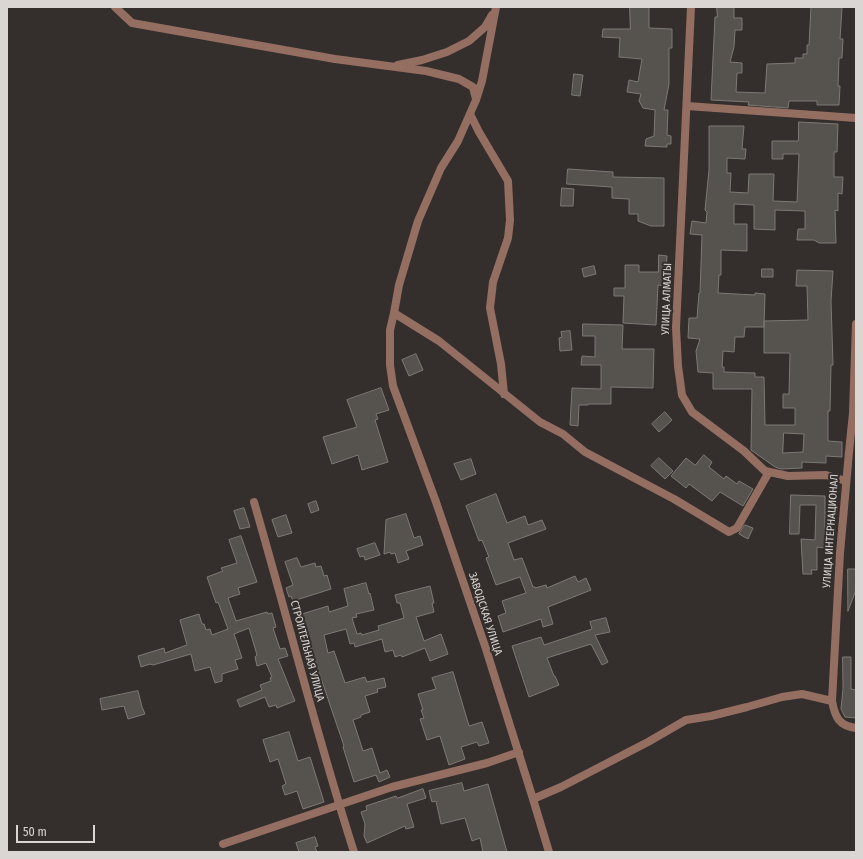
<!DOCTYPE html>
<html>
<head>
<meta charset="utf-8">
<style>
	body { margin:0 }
	#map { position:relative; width:863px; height:859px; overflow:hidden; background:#342f2c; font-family:"Fira Sans Condensed",sans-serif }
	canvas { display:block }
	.frame { position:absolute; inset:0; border:8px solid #d9d6d4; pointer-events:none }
	.scale { position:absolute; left:16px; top:825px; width:79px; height:18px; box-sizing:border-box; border:2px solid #d9d6d4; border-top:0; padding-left:5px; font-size:12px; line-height:14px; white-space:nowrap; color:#d9d6d4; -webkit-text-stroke:3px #342f2c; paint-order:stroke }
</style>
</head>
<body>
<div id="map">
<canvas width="863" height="859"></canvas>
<div class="frame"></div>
<div class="scale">50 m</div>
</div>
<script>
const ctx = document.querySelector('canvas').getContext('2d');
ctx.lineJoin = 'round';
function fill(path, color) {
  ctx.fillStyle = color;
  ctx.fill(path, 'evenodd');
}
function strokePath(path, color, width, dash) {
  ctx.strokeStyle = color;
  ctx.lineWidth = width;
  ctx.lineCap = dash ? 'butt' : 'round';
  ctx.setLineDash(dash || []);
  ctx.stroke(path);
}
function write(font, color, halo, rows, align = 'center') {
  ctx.font = font + ' "Fira Sans Condensed",sans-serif';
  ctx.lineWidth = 4;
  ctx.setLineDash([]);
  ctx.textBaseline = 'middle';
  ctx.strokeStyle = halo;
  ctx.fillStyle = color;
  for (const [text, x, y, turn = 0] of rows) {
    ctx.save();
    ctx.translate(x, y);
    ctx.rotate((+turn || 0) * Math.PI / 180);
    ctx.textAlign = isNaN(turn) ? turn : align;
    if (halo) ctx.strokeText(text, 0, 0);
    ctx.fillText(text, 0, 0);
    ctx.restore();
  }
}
const building = new Path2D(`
	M630 7H649V28L672 29V48H669V84L664 110H668L667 135 671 136V144H667V147L645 146 646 139 654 136 655 110 643 108 639 101 641 94 627 92 629 80 638 82 642 59 619 57 620 38 602 37 603 29H630Z
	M717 7H734V18H742V30H735L734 47 730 62 742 63V73H737L736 92 765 93 767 64 795 63V58H803V54H807V45H809L811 7H842L840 39H843L842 58H839L838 86H840L839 105H817V101H789L788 108 748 105 749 102 711 100 715 17H717Z
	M574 74 583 75 580 96 572 95Z
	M799 122 838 124 837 152H834V177H843L842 194 838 193V211L835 210 836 243H819L814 240H797L798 229H805V211L775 210V230L754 229V205L734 204V224H747V251L721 250V275H719L718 293 755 295V293L765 294 764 327H745L744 337H735L734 352 723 351 722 367H724V372L755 373V377H764L765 425H795V408H783V394H789L790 353H764V321L808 320 807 286H796L797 270 833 271 831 301 833 365H831L830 411H828V441L842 442V457L826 456V463L802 462V468L781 469 775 467 751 450 752 389H713V373L698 372 696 351 700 339 688 338 689 318H697L699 293H700L702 235 690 234 692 221 706 223 707 212 705 210 709 170V126H744L742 149H746L745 159 727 158V173H731L730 192 748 193 749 174H774L773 201 797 202 799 154H783V159H772V141H798ZM784 433 804 434 803 452 783 453Z
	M568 169 613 172V177L664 178V226H651L638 221V214H629V199L612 198V187L567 184Z
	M562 188 574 189 573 206H561Z
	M659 255 667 256 665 286 658 285 656 325 623 323 624 296H614V288H625V265H639V272H658Z
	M594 266 596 274 584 277 582 269Z
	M762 269H773V277H762Z
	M583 324 623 325 622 349H654L653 388 611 387V404H588V405H579L578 426 570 425 572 388 601 389V365H581L582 356 595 357V336H583Z
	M570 331 572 350 560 351 559 338 562 337 561 332Z
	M416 354 423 370 409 376 402 360Z
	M381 388 389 410 376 414 378 419 375 420 388 462 362 470 358 455 332 464 323 437 357 427 347 400Z
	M665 412 672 420 659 432 652 424Z
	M704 455 712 462 709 467 724 479 726 476 737 484 739 481 753 489 743 506 720 492 712 501 689 484 686 488 671 476 686 458 695 465Z
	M659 458 673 471 665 479 651 466Z
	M471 459 476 474 461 480 454 464Z
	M496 494 507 523 525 516 528 525 542 520 546 529 508 543 514 560 522 558 533 587H535V588L546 585 547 588 575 576 578 582 586 578 591 590 548 607 553 624 543 627 541 619 503 632 498 616 506 613 502 601 526 593 520 577 496 585 486 558 489 557 482 540 479 541 466 506Z
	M791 495 825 496V548L817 547V570H811L812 574H803L801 539 815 540 816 505H800L799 534H790Z
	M316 501 319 510 311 513 308 504Z
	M244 508 250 527 240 529 234 511Z
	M406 514 414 538 420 536 423 545 406 551 409 559 398 563 395 553 391 554 390 552 384 554 386 520Z
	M286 515 292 533 278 537 272 520Z
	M745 525 753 528 748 539 739 534Z
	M241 536 257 582 238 588 240 594 228 598 236 621 267 612 268 614 272 613 276 627 273 628 280 649 285 648 288 656 278 659 295 701 277 708 276 705 269 707 265 697 240 707 237 700 262 690 260 685 271 681 270 678 272 677 266 663 257 666 255 657 257 655 249 628 234 634 242 658 235 660 238 669 222 674V681L215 683 210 667 195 671 191 654 153 665 150 664 141 667 138 656 164 648 165 653 187 645 180 620 199 614 202 624H204L206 630 210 629 212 635 228 629 218 602 216 603 207 577 223 571 221 568 237 563 229 540Z
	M375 543 380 555 365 560 364 556 360 557 357 549Z
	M297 558 301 567 315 563 316 567 321 566 324 576 327 575 331 589 293 601 291 596 289 597 286 588 293 585 285 562Z
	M848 569H856V590L848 611Z
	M366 583 369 594 370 593 374 610 356 614 357 617 352 618 357 634 361 633 362 635 379 630 378 626 404 618 400 603H397L395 595 430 586 434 603H432L434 612 416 617 424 641 441 634 448 654 430 661 425 648 402 657 401 655 395 657 393 650 385 652 382 639 355 647 354 643 350 644 346 629 324 635 328 653 334 651 345 683 365 677 367 682 384 678 386 687 377 689 378 692 365 696 370 712 361 715V717L353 720 363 751 372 748 380 773 387 770 390 777 379 782 376 775 354 782 343 747 344 746 310 646 302 614 328 606 329 612 348 606 344 589Z
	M606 618 610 632 595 635 608 662 602 665 591 644 547 658 554 676H555L559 685 529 697 512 646 541 637 544 645 592 629 590 622Z
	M843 657H851V689L856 690V718L845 717 841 709 843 689Z
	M453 672 469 726 482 722 489 743 479 746 477 742 461 747 465 759 449 765 440 736 427 740 420 719 424 718 421 710H423L418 694 436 689 432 678Z
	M138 691 142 707 145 714 128 719 124 706 102 710 100 699Z
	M289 732 298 761 310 757 324 802 303 809 297 791 285 795 282 786 286 784 278 759 270 762 263 740Z
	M462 783 464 791 488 784 507 852H483L480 838 472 841 465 818 441 824 436 801 432 802 429 791Z
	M423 789 426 798 407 804 414 827 406 829 405 826 367 843 364 836 365 824 361 812 367 810 366 806 396 796 397 798Z
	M315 837 318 846 315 847 317 852H299L296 843Z`);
const minor = new Path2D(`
	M115 7 132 23 335 59 426 71 459 79 473 87 476 99
	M496 7 482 81 476 100 458 141 441 168 418 221 399 285 394 313 390 330V365L393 386 436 502 486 649 533 799 549 852
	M691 7 676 328 678 366 682 395 692 412 744 451 765 471 788 476 826 475 846 481
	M398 65 422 60 447 52 469 41 485 27 492 15
	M687 106 856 118
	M470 114 479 132 508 181 510 220 508 238 493 282 490 308 501 364 504 394
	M394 313 439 341 540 422 563 434 585 452 674 499 729 532 737 528 769 472
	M856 324 853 413 849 452 840 553 832 701C835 717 839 726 856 728
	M254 502C288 619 317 737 354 852
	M533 799 561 787 648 742 686 720 711 716 747 707 782 697 802 694 832 701
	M223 844 392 787 487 763 519 752`);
const streetNames = [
	["УЛИЦА АЛМАТЫ",667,299,-88],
	["УЛИЦА ИНТЕРНАЦИОНАЛ",831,531,-86],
	["ЗАВОДСКАЯ УЛИЦА",485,614,72],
	["СТРОИТЕЛЬНАЯ УЛИЦА",307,651,75]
];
fill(building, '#56534e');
strokePath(building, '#7d7974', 1);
strokePath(minor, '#956e62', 8);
write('11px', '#d9d6d4', '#342f2c', streetNames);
</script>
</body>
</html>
